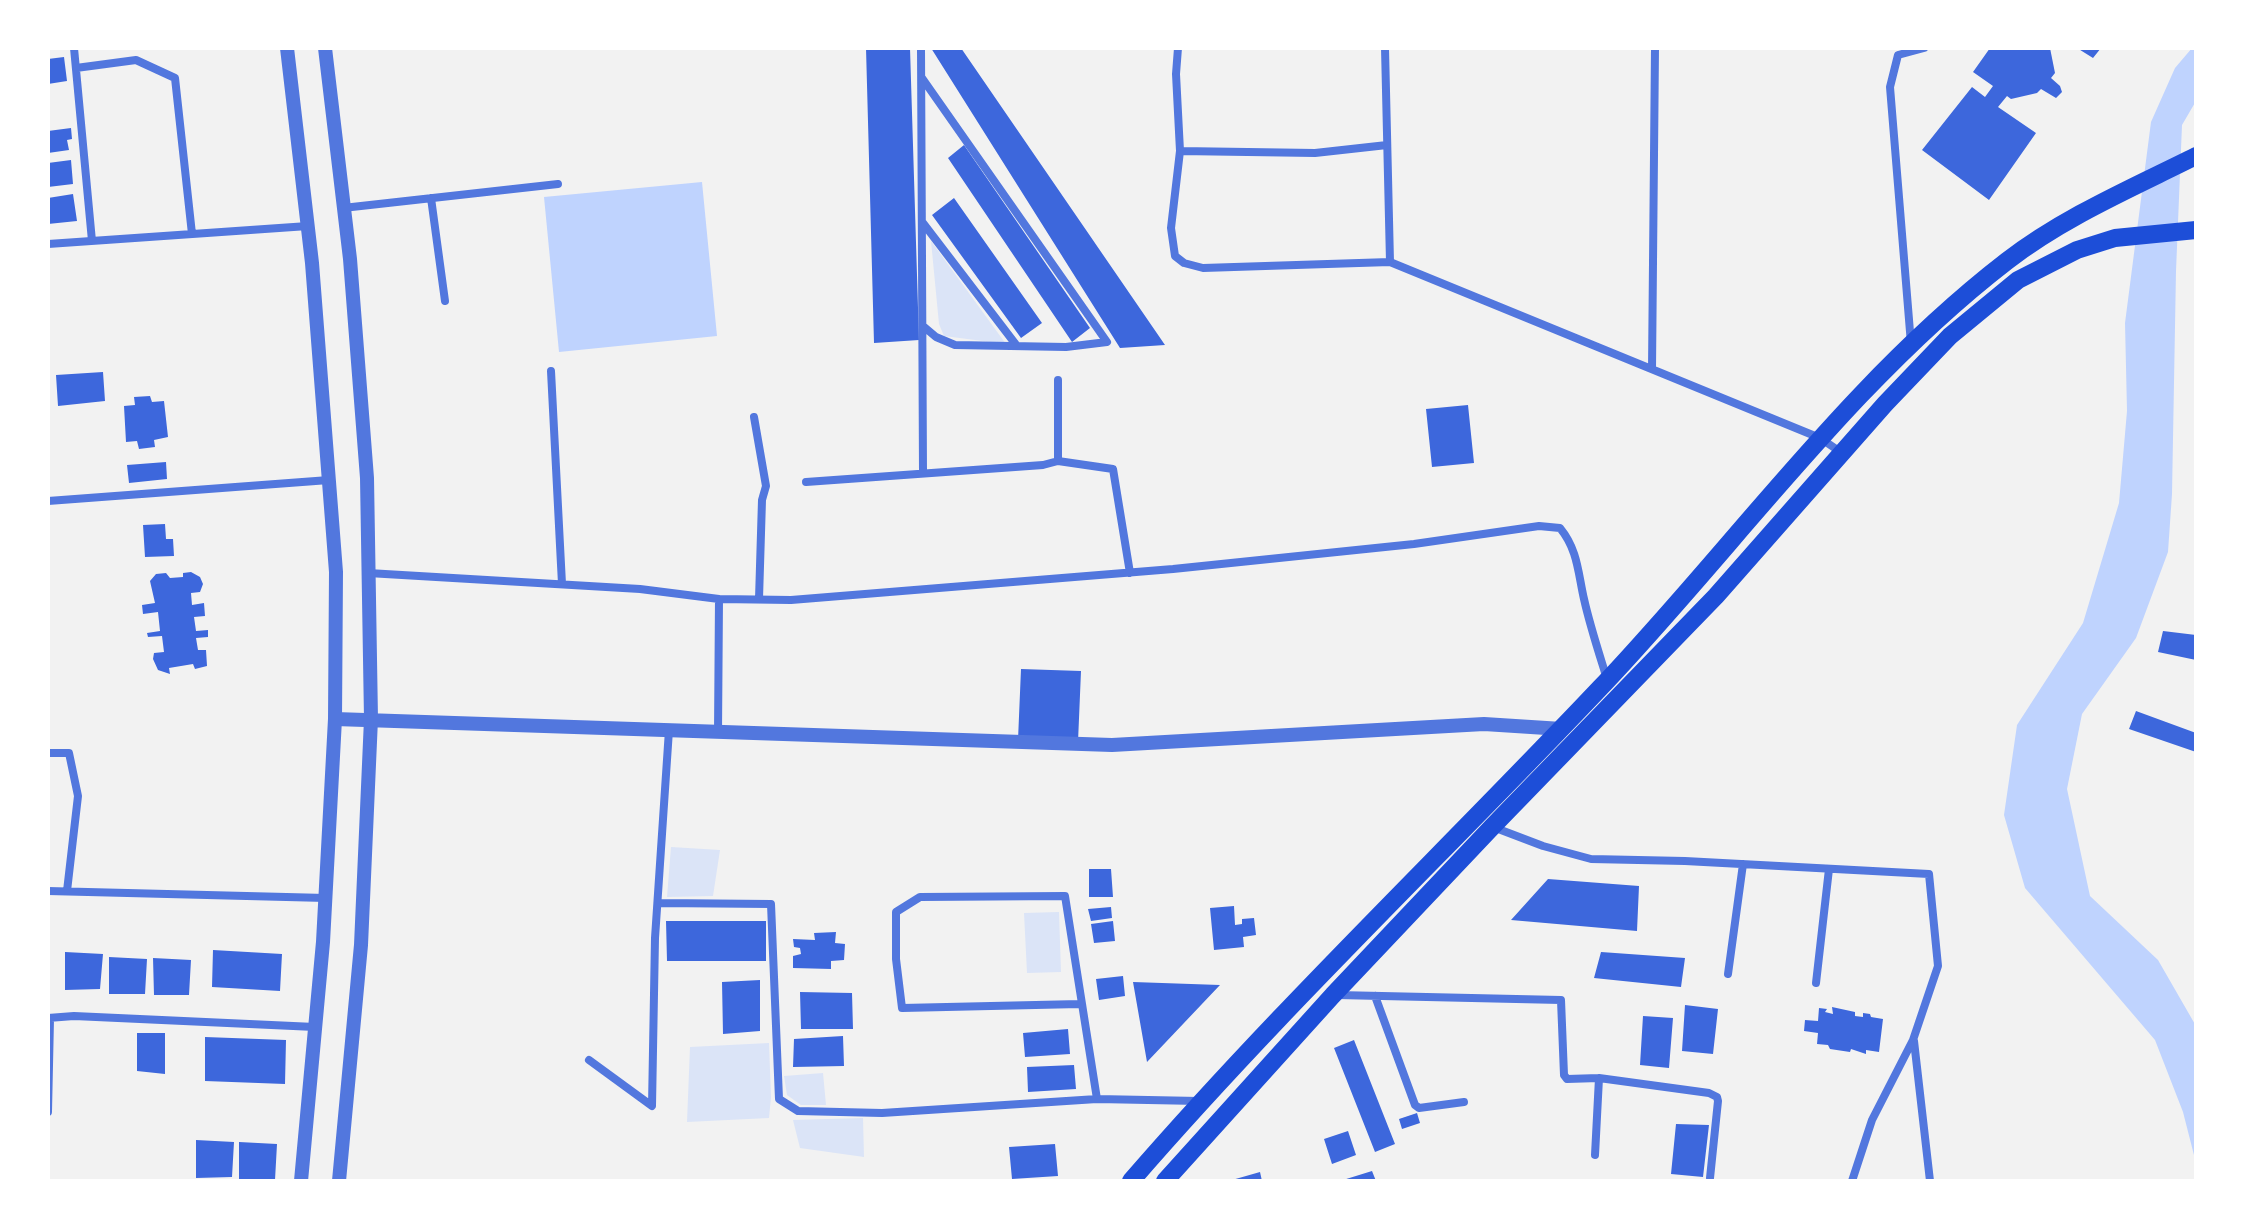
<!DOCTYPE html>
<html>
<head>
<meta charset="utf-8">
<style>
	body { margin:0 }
	#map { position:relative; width:2244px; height:1229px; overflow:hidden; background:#f2f2f2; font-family:"Fira Sans Condensed",sans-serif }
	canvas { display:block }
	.frame { position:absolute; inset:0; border:50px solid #fff; pointer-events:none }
</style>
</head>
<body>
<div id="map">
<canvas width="2244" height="1229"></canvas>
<div class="frame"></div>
</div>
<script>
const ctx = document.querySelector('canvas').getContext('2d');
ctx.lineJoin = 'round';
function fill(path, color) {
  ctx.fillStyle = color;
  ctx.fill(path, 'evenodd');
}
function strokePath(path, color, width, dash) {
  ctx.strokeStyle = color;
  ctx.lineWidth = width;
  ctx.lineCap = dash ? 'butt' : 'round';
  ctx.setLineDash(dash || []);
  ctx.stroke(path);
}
const green = new Path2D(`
	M931 241 1006 344 944 336 939 324Z
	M671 847 720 850 713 896 667 897Z
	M1059 912 1061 972 1027 973 1024 913Z
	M769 1043 771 1097 769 1118 687 1122 690 1047Z
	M823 1073 826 1105H801L787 1095 784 1076Z
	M863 1118 864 1157 800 1148 793 1120Z`);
const water = new Path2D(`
	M2192 48H2196V101L2182 125 2176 271 2172 494 2168 552 2136 638 2082 714 2067 789 2090 896 2158 960 2196 1026V1163L2183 1112 2155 1040 2025 888 2004 815 2017 725 2083 623 2119 503 2127 411 2125 323 2151 122 2175 68Z
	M702 182 717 336 559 352 544 197Z`);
const building = new Path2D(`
	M866 48H910L919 340 874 343Z
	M931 48H961L1165 345 1120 348Z
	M1990 48H2050L2055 73 2051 78 2060 86 2062 92 2056 98 2041 89 2037 93 2011 99 2007 96 1998 107 2036 133 1989 200 1922 150 1972 87 1985 97 1993 86 1973 72Z
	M2077 48H2101L2093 58Z
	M64 57 67 81 48 84V59Z
	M71 128 72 139 67 140 69 150 48 153V131Z
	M964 145 1090 328 1072 342 948 158Z
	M71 160 73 184 48 187V163Z
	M73 194 77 221 48 224V198Z
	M954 198 1042 323 1021 338 932 215Z
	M103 372 105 401 58 406 56 375Z
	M150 396 152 402 164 401 168 437 154 440 155 447 139 449 137 441 126 442 124 406 135 405 134 397Z
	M1468 405 1474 463 1432 467 1426 409Z
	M166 462 167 479 129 483 127 465Z
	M165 524 166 539H173L174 556 145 557 143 525Z
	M191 572 200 577 203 584 200 592 191 593 192 605 204 603 205 616 194 617 196 631 208 630V637L196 638 198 650H206L207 666 195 669 193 664 169 668 170 674 158 670 153 659 154 653 164 652 162 636 148 637 147 633 160 631 158 612 143 614 142 605 155 603 150 581 156 574 166 573 170 578 183 577V573Z
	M2163 631 2196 635V660L2158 652Z
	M1021 669 1081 671 1078 742 1018 740Z
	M2136 711 2196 733V752L2129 729Z
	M1089 869H1111L1113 897H1089Z
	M1548 879 1639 886 1637 931 1511 920Z
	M1234 906 1235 925 1242 924V919L1254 918 1256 935 1243 937 1244 947 1214 950 1210 908Z
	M1111 907 1112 918 1091 921 1088 909Z
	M666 921H766V961H667Z
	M1113 921 1115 941 1094 943 1091 924Z
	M836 932 835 943 845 944 844 960 831 961V969L793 968V956L801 954 800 948 794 947 793 939 815 940 814 933Z
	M213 950 282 954 280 991 212 987Z
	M65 952 103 954 100 989 65 990Z
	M1601 952 1685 958 1681 987 1594 978Z
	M109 957 147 959 145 994H109Z
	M153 958 191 960 189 995H154Z
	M1123 976 1125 996 1099 1000 1096 979Z
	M760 980V1031L723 1034 722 982Z
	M1133 982 1220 985 1147 1062Z
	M800 992 852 993 853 1029H801Z
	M1685 1005 1718 1009 1713 1054 1682 1051Z
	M1832 1007 1855 1012V1016L1863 1017V1013L1870 1014 1871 1017 1883 1019 1879 1052 1866 1050V1054L1851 1049 1850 1052 1830 1049 1828 1045 1817 1044 1818 1033 1804 1031 1805 1020 1818 1021 1819 1008 1827 1009 1825 1012 1833 1014Z
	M1643 1016 1673 1018 1669 1068 1640 1065Z
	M1068 1029 1070 1054 1025 1057 1023 1033Z
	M137 1033H165V1074L137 1071Z
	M843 1036 844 1066 793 1067 794 1039Z
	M205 1037 286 1040 285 1084 205 1081Z
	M1354 1040 1395 1144 1375 1152 1334 1048Z
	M1074 1065 1076 1089 1028 1092 1027 1067Z
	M1417 1113 1420 1123 1402 1129 1399 1119Z
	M1676 1124 1709 1125 1703 1177 1671 1174Z
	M1348 1131 1356 1155 1332 1164 1324 1139Z
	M196 1140 234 1142 232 1177 196 1178Z
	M239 1142 277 1144 275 1180H239Z
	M1055 1144 1058 1176 1012 1179 1009 1147Z
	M1372 1171 1376 1181H1343V1180Z
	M1260 1172 1262 1181H1232V1180Z`);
const minor = new Path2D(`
	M74 48 92 241
	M921 48 923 473
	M1178 48 1176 74 1180 151 1171 228 1175 256 1184 263 1203 268 1390 262
	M1385 48 1390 262 1820 438 1842 453
	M76 68 136 60 175 78 192 234
	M922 78 1107 342 1066 347 955 345 936 337 923 326
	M1180 151 1315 153 1387 145
	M431 198 445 301
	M343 208 558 184
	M923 223 1017 346
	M48 244 308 226
	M1911 344 1890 87 1898 55 1924 48
	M1652 369 1655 48
	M551 371 562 584
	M754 417 766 486 762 500 759 599
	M1058 461V380
	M806 482 1043 465 1058 461 1113 469 1130 573
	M48 501 329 480
	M368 573 640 589 719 599
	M718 733 719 599 791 600 1173 569 1414 544 1539 526 1560 528C1578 550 1578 573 1584 599 1590 626 1599 653 1607 679
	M48 753H69L78 796 67 891
	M1493 827 1543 846 1591 859 1685 861 1929 874 1938 966 1913 1040 1872 1120 1852 1181
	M48 891 326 898
	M659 903 771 904 779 1099 798 1111 882 1113 1097 1099 1199 1101
	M1728 974 1743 864
	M1816 983 1829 869
	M1337 995 1561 1000 1564 1075 1567 1079 1599 1078 1709 1093 1717 1097 1718 1101 1710 1178
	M1375 996 1415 1105 1419 1108 1464 1102
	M1080 1004 902 1008 896 959V912L920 897 1065 896 1097 1099
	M48 1018 74 1016 315 1027
	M1914 1041 1930 1181
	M589 1060 652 1106 655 938 669 730
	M48 1112 50 1019
	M1595 1155 1599 1078`);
const tertiary = new Path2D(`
	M287 48 312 263 336 572 335 719 323 942 301 1181
	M325 48 350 259 367 478 371 719 361 945 339 1181
	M335 719 1112 745 1484 724 1562 729`);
const trunk = new Path2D(`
	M1131 1181C1280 1009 1444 853 1600 688 1735 546 1850 382 2007 261 2064 217 2132 188 2196 156
	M1165 1181 1333 995 1492 827 1716 596 1885 404 1950 336 2018 280 2077 250 2115 238 2196 230`);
fill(green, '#dbe4f7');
fill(water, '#bfd3fe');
fill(building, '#3d67dc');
strokePath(minor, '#5277de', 8);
strokePath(tertiary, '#5277de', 14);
strokePath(trunk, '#1d4ed8', 18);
</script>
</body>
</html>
